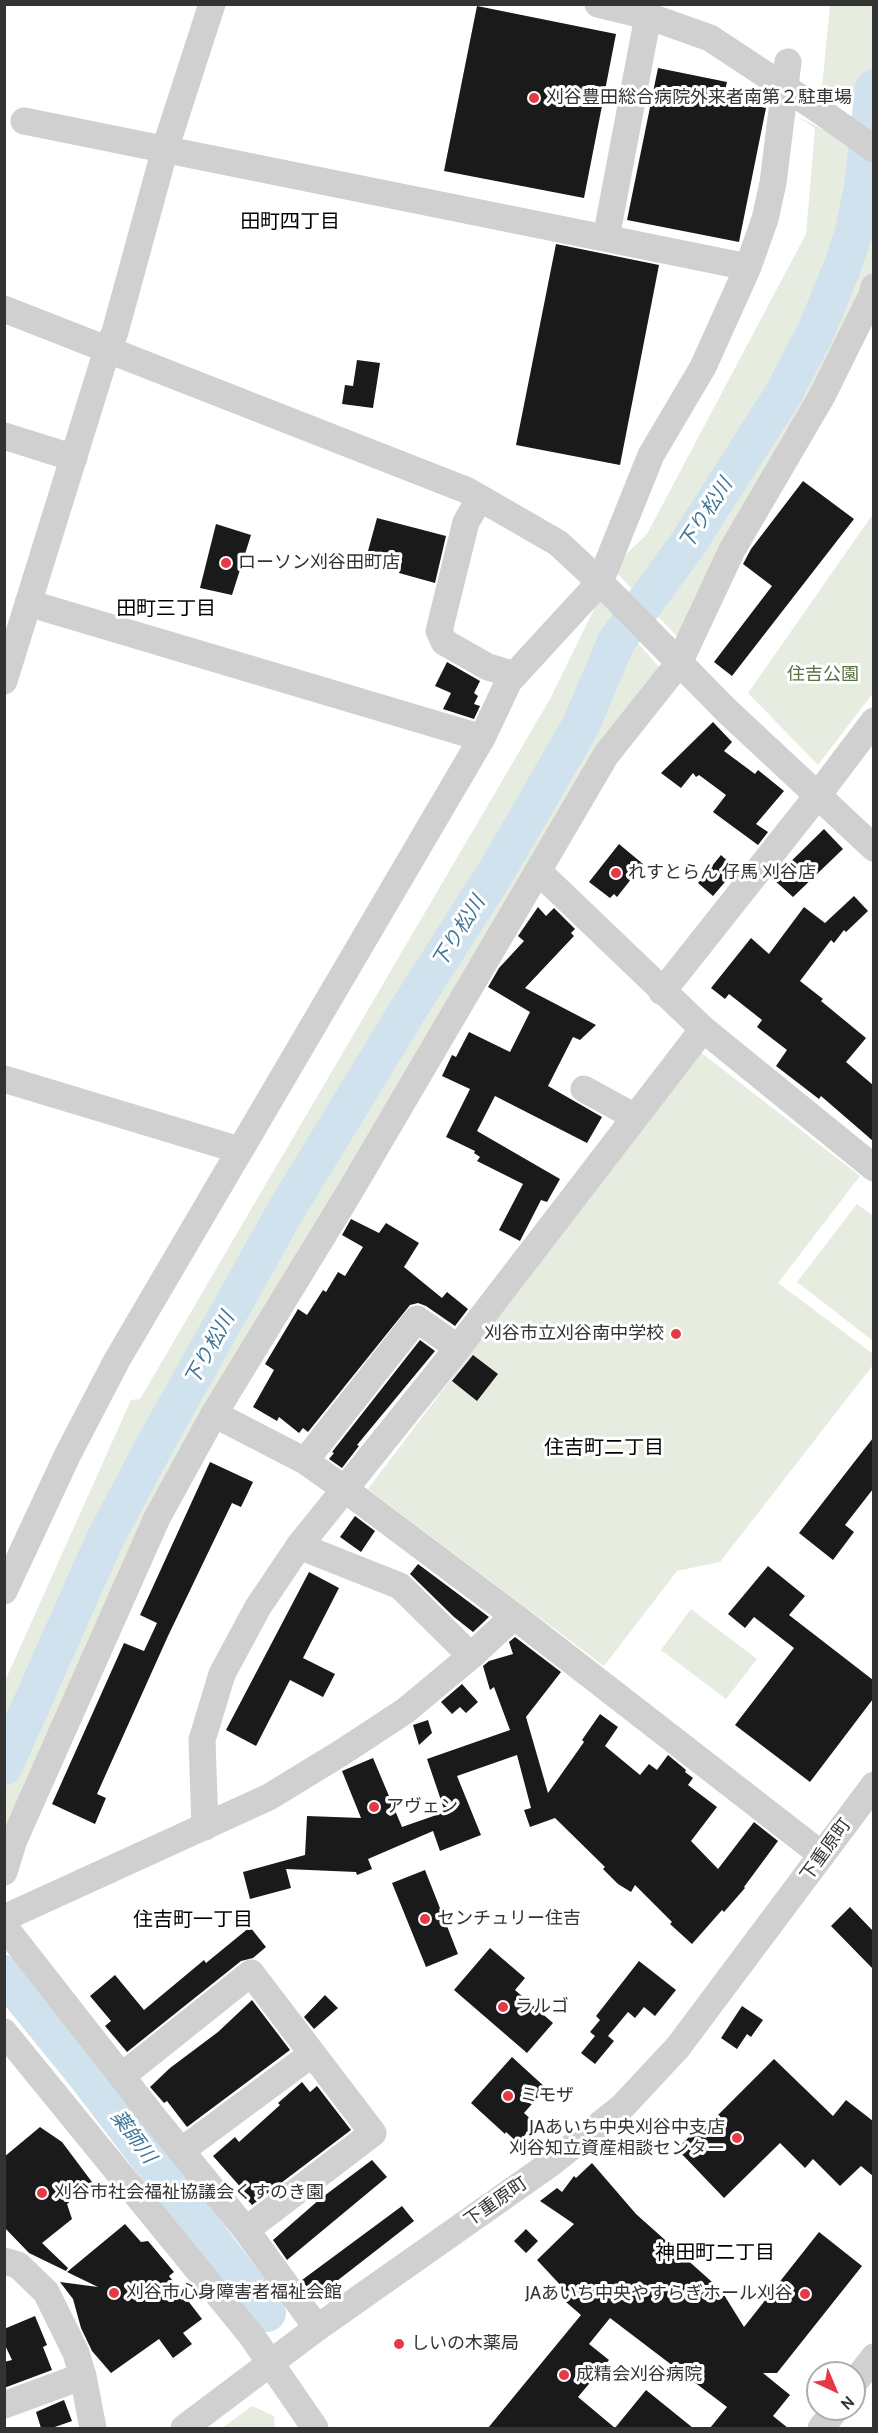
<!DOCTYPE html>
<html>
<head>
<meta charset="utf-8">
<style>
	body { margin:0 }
	#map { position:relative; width:878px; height:2433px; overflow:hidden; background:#fff; font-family:Cabin,sans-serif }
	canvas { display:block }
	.frame { position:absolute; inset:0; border:6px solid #333; pointer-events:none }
	.north { position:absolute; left:806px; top:2361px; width:60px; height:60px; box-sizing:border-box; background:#fff; border:2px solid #adadad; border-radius:50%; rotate:136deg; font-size:16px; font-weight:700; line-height:24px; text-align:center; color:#333 }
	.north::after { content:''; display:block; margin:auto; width:21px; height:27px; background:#e63946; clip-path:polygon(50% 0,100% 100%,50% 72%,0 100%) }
</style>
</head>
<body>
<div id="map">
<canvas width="878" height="2433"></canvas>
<div class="frame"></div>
<div class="north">N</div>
</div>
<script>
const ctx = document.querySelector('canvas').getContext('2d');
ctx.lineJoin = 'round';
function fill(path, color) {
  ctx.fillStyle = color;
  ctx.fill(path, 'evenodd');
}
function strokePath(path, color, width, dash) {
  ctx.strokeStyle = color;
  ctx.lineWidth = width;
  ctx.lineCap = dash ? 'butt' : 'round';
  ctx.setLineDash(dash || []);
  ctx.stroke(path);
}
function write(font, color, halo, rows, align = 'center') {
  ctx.font = font + ' Cabin,"Noto Sans JP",sans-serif';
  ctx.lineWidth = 6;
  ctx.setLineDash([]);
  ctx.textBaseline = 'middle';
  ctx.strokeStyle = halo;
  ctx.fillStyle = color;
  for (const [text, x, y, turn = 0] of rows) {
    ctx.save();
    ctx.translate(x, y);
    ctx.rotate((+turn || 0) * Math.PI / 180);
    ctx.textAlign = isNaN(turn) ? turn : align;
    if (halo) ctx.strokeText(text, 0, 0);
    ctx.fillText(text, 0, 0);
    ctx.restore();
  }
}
const green = new Path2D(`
	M830 5H873V106L822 88Z
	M797 116 873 156 874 287 687 647 612 568 647 534 806 234 815 128Z
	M873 514V693L818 765 748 693Z
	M599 599 667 676 219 1405 14 1840 5 1893V1681L131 1400 140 1399 550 699Z
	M699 1051 860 1176 778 1283 873 1354V1365L720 1562 677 1571 604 1666 368 1489Z
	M857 1204 873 1216V1341L797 1282Z
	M691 1609 757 1659 726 1699 661 1650Z
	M252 2406 274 2416 275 2428H222Z`);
const river = new Path2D(`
	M4 1766 104 1541 158 1439 285 1212 408 1010 499 867 581 725 616 642 687 545 784 393 817 329 843 265 853 235 863 188 874 88
	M4 1974 86 2075 267 2313`);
const building = new Path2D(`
	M477 6 616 34 584 198 444 171Z
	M658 68 727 82 723 99 766 108 739 242 627 220Z
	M556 244 659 265 620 465 516 445Z
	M357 360 380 363 373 408 342 404 345 385 353 386Z
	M803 481 854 519 732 676 714 662 772 586 743 564 751 549Z
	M377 518 446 536 435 583 399 573 402 561 368 551Z
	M216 524 251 535 232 595 200 588Z
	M447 662 480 681 474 693 478 696 474 704 480 706 474 719 443 709 451 693 435 686Z
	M713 722 732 742 724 751 755 774 758 770 784 791 756 824 768 832 758 845 713 812 726 795 699 775 696 777 693 773 681 788 661 773Z
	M824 829 843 849 793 897 773 879Z
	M619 844 643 864 617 897 614 894 610 898 589 882Z
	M721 855 736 869 713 896 698 883Z
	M854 896 868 911 846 932 844 930 834 943 831 940 800 981 823 999 821 1001 866 1038 846 1062 873 1085V1141L821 1096 819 1099 776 1066 787 1050 757 1027 762 1020 729 994 725 999 711 988 751 938 769 954 804 907 825 923Z
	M538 907 546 916 554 908 575 929 571 933 574 936 525 988 596 1025 580 1040 573 1037 548 1086 602 1117 587 1143 495 1096 477 1131 560 1179 547 1202 541 1200 520 1241 499 1230 523 1184 477 1161 480 1157 474 1153 475 1151 446 1137 470 1089 442 1076 452 1055 456 1057 469 1032 510 1052 530 1012 488 987 499 968 524 941 518 936Z
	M351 1219 379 1233 386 1223 419 1243 404 1267 442 1298 447 1292 468 1309 455 1326 426 1306 418 1303 410 1305 308 1432 303 1428 299 1433 279 1417 277 1421 253 1407 274 1370 265 1364 298 1309 307 1315 323 1290 326 1292 338 1272 345 1276 363 1247 342 1235Z
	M420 1340 435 1351 357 1445 359 1446 342 1468 329 1459 334 1453 332 1452Z
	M473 1355 498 1374 477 1401 452 1381Z
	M873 1438V1489L845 1525 854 1532 833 1560 799 1533Z
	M210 1462 253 1482 241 1507 232 1503 168 1636 97 1794 106 1798 95 1824 52 1804 124 1643 144 1651 157 1623 140 1615Z
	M355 1516 375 1531 361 1552 340 1537Z
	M418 1564 489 1617 473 1632 454 1617 410 1574Z
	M768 1566 805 1596 789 1615 873 1680V1699L810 1782 735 1725 794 1648 754 1617 745 1628 728 1614Z
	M309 1572 339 1588 303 1658 335 1674 323 1697 290 1680 256 1746 226 1730Z
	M515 1637 561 1672 526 1717 548 1793 584 1742 582 1740 600 1714 618 1727 605 1746 640 1775 649 1764 657 1770 668 1755 686 1770 685 1772 693 1778 688 1785 717 1807 691 1841 718 1869 754 1822 778 1841 744 1887 745 1888 724 1912 722 1910 692 1944 670 1924 672 1922 635 1885 631 1892 618 1884 603 1869 605 1867 555 1818 530 1827 524 1810 531 1808 517 1755 457 1776 481 1835 440 1851 433 1831 368 1859 372 1869 357 1875 356 1872 286 1869 291 1888 250 1899 243 1872 305 1855 307 1816 361 1818 342 1771 373 1758 402 1827 445 1812 427 1759 510 1730 494 1687 490 1690 483 1666 489 1661 513 1654 509 1642Z
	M462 1684 478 1702 466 1713 460 1707 452 1714 441 1702Z
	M428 1720 432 1733 419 1745 413 1725Z
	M425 1870 458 1954 426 1967 392 1883Z
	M850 1907 873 1931V1969L831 1926Z
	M250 1927 266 1947 253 1958 241 1961 127 2052 105 2026 111 2021 90 1996 115 1975 144 2010 204 1960 206 1963Z
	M490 1948 525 1978 515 1990 553 2023 527 2053 454 1990Z
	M639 1961 676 1990 655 2016 644 2007 635 2018 628 2012 608 2036 614 2041 595 2064 581 2053 595 2036 590 2032 600 2020 596 2016Z
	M325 1995 338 2008 314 2029 304 2017Z
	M252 2000 290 2050 187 2127 167 2101 164 2103 150 2087 170 2068 218 2032Z
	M742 2006 763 2020 751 2037 747 2034 737 2049 721 2038Z
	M512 2057 546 2088 524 2113 535 2123 518 2143 506 2132 505 2134 471 2103Z
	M774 2059 833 2116 846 2100 873 2121V2176L861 2166 840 2186 813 2159 805 2168 780 2143 724 2198 677 2149 693 2133 697 2136Z
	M302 2082 310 2092 317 2086 351 2130 252 2205 242 2194 244 2191 213 2156 235 2137 239 2142 280 2105 278 2103Z
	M40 2127 62 2142 92 2182 67 2204 72 2219 42 2243 68 2268 66 2271 29 2253 4 2227V2157Z
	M372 2160 387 2177 287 2260 273 2240 320 2199Z
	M592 2163 636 2214 721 2290 744 2327 819 2232 862 2266 777 2373H763L790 2395 773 2416 788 2428H710L727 2407 610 2318 589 2344 609 2360 578 2397 615 2428 646 2390 693 2428H488L581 2315 559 2296 565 2290 537 2260 574 2224 540 2201 557 2188 562 2192 574 2176 576 2178Z
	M402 2206 414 2221 315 2298 302 2280Z
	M125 2224 141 2242 148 2241 174 2272 169 2276 202 2319 183 2333 192 2344 173 2358 159 2339 111 2373 92 2351 81 2328 73 2299 60 2282 98 2287 67 2272Z
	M526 2229 538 2241 526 2253 514 2241Z
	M35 2316 47 2345 43 2347 52 2370 4 2388V2362L12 2360 4 2343V2329Z
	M64 2400 72 2421 52 2428H41L36 2412Z`);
const minor = new Path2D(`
	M598 4 648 16 710 38 769 77
	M819 110 874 149
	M24 121 748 267
	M606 238 648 16
	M874 287 872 295 822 396 732 550 679 663 606 755 538 871 703 1029 874 1168
	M4 309 466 490 558 543 600 582 727 711 874 848
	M4 436 74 458
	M480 498 466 522 439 631 444 642 488 667 515 675
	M28 603 482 738
	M4 681 107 350 115 332 165 149 212 4
	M662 992 818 795 874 721
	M4 1079 239 1150
	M584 1089 635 1117
	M305 1461 417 1319 458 1348
	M299 1546 400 1586 471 1656
	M4 1591 68 1454 117 1360 482 738 509 681 600 582 651 455 703 367 748 267 765 219 773 183 788 62
	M514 1616 822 1855
	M205 1827 202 1740 222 1674 258 1607 299 1546 458 1348 703 1029
	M4 1872 14 1840 157 1518 214 1414 349 1193 538 871
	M4 1918 269 1797 341 1753 405 1711 471 1656 514 1616 346 1490 305 1461 214 1414
	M4 1926 155 2119 246 2230 317 2328
	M4 2032 251 2335 315 2428
	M122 2076 251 1973 373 2133 246 2230
	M181 2151 312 2054
	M4 2261 18 2265 46 2292 76 2353 83 2376 93 2428
	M854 2383 874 2357
	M4 2405 83 2376
	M184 2428 317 2328 550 2164 623 2106 678 2047 874 1785
	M821 2428 836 2409`);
const minorBridge = new Path2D(`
	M769 77 819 110`);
const markers = [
	[534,98,6,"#e63946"],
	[226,563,6,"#e63946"],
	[616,873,6,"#e63946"],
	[676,1334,6,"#e63946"],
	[374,1807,6,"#e63946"],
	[425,1919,6,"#e63946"],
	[503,2007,6,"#e63946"],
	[508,2096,6,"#e63946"],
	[737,2138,6,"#e63946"],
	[42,2193,6,"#e63946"],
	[114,2293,6,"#e63946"],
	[805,2294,6,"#e63946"],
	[399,2344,6,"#e63946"],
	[564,2375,6,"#e63946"]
];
const poiNames = [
	["刈谷豊田総合病院外来者南第２駐車場",546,98],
	["ローソン刈谷田町店",238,563],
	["れすとらん 仔馬 刈谷店",628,873],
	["刈谷市立刈谷南中学校",664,1334,"right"],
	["アヴェン",386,1807],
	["センチュリー住吉",437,1919],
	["ラルゴ",515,2007],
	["ミモザ",520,2096],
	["JAあいち中央刈谷中支店",725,2128,"right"],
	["刈谷知立資産相談センター",725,2149,"right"],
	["刈谷市社会福祉協議会くすのき園",54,2193],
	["刈谷市心身障害者福祉会館",126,2293],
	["JAあいち中央やすらぎホール刈谷",793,2294,"right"],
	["しいの木薬局",411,2344],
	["成精会刈谷病院",576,2375]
];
const parkNames = [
	["住吉公園",823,675]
];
const streetNames = [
	["下重原町",826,1850,-54],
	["下重原町",496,2202,-35]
];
const neighbourhoodNames = [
	["田町四丁目",290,222],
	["田町三丁目",166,609],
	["住吉町二丁目",604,1448],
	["住吉町一丁目",193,1920],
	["神田町二丁目",715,2253]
];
const waterNames = [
	["下り松川",706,514,-57],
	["下り松川",459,932,-58],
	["下り松川",210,1349,-61],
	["薬師川",133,2137,53]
];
fill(green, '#e6ecdf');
strokePath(river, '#cfe2ee', 38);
fill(building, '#1a1a1a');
strokePath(minor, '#d0d0d0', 27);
strokePath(minorBridge, '#d0d0d0', 27);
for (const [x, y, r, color] of markers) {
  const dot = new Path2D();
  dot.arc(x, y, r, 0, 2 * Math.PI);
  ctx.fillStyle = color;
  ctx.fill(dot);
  strokePath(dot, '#fff', 2);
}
write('18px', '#333', '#fff', poiNames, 'left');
write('18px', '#56703f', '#fff', parkNames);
write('18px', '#333', '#fff', streetNames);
write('20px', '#000', '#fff', neighbourhoodNames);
write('italic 20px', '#3f7597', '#fff', waterNames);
</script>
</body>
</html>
